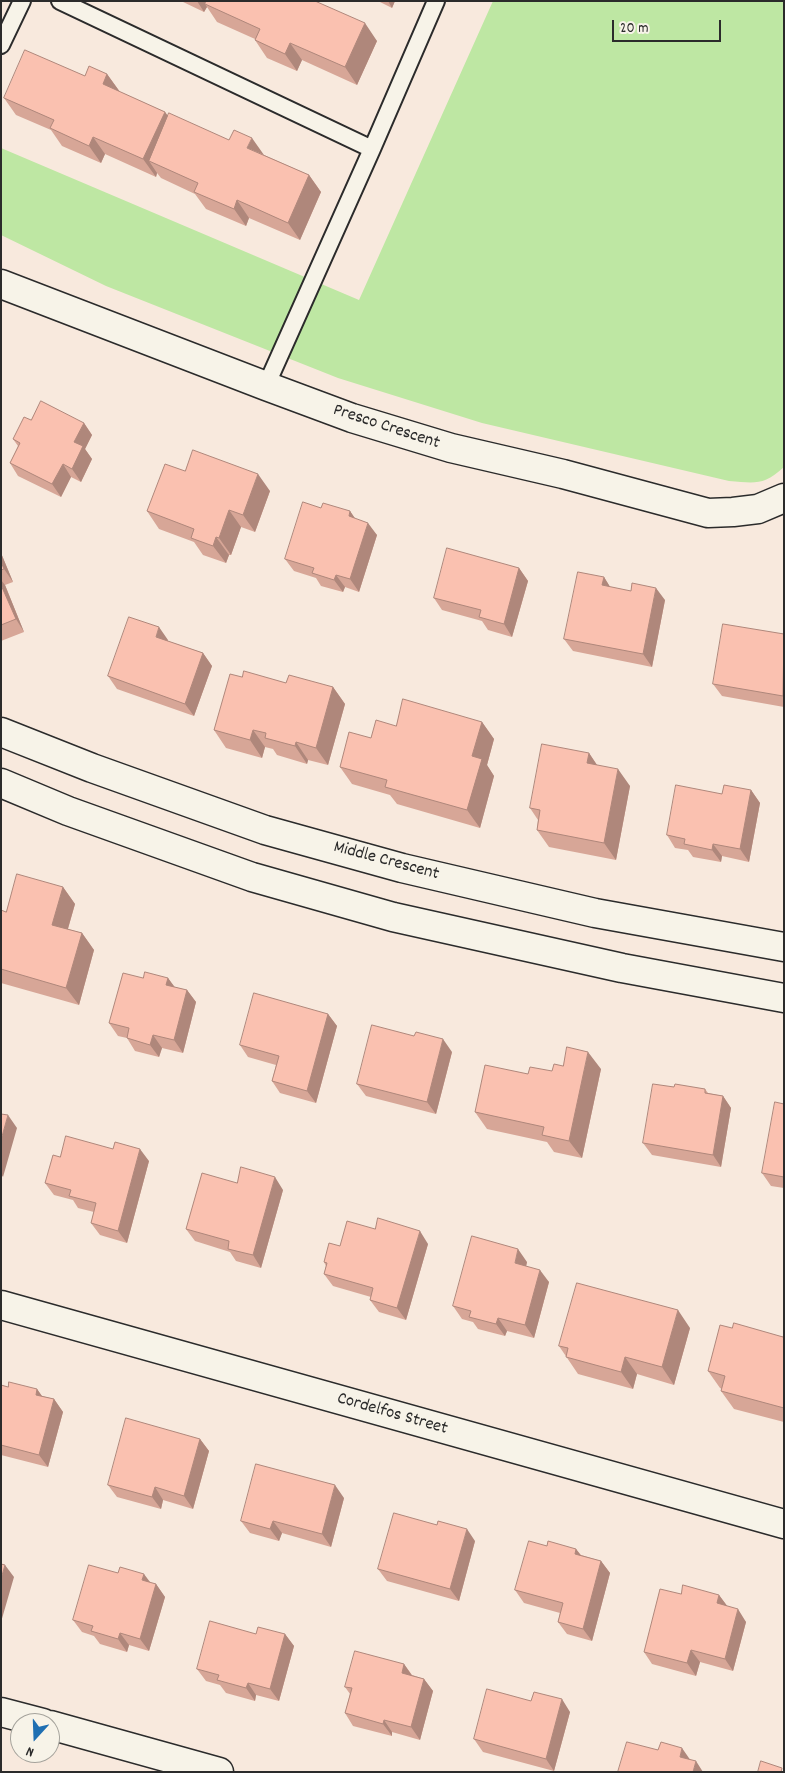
<!DOCTYPE html>
<html>
<head>
<meta charset="utf-8">
<style>
	body { margin:0 }
	#map { position:relative; width:785px; height:1773px; overflow:hidden; background:#f8e9dd; font-family:Dekko,sans-serif }
	canvas { display:block }
	.frame { position:absolute; inset:0; border:2px solid #2b2b2b; pointer-events:none }
	.north { position:absolute; left:10px; top:1713px; width:50px; height:50px; box-sizing:border-box; background:#f7f3e8; border:1px solid #a5a39c; border-radius:50%; rotate:200deg; font-size:14px; font-weight:700; line-height:20px; text-align:center; color:#2b2b2b }
	.north::after { content:''; display:block; margin:auto; width:18px; height:22px; background:#1f6fb2; clip-path:polygon(50% 0,100% 100%,50% 72%,0 100%) }
	.scale { position:absolute; left:612px; top:20px; width:109px; height:22px; box-sizing:border-box; border:2px solid #2b2b2b; border-top:0; padding-left:6px; font-size:15px; line-height:18px; white-space:nowrap; color:#2b2b2b; -webkit-text-stroke:4px #f7f3e8; paint-order:stroke }
</style>
</head>
<body>
<div id="map">
<canvas width="785" height="1773"></canvas>
<div class="frame"></div>
<div class="north">N</div>
<div class="scale">20 m</div>
</div>
<script>
const ctx = document.querySelector('canvas').getContext('2d');
ctx.lineJoin = 'round';
function fill(path, color) {
  ctx.fillStyle = color;
  ctx.fill(path, 'evenodd');
}
function strokePath(path, color, width, dash) {
  ctx.strokeStyle = color;
  ctx.lineWidth = width;
  ctx.lineCap = dash ? 'butt' : 'round';
  ctx.setLineDash(dash || []);
  ctx.stroke(path);
}
function write(font, color, halo, rows, align = 'center') {
  ctx.font = font + ' Dekko,sans-serif';
  ctx.lineWidth = 5;
  ctx.setLineDash([]);
  ctx.textBaseline = 'middle';
  ctx.strokeStyle = halo;
  ctx.fillStyle = color;
  for (const [text, x, y, turn = 0] of rows) {
    ctx.save();
    ctx.translate(x, y);
    ctx.rotate((+turn || 0) * Math.PI / 180);
    ctx.textAlign = isNaN(turn) ? turn : align;
    if (halo) ctx.strokeText(text, 0, 0);
    ctx.fillText(text, 0, 0);
    ctx.restore();
  }
}
const green = new Path2D(`
	M493 1H784V467C763 486 755 483 729 481L482 423 338 378 106 286 1 235V148L359 300Z`);
const service = new Path2D(`
	M60 1 372 149
	M1 45 22 1
	M266 386 372 149 436 1`);
const minor = new Path2D(`
	M1 284 266 386 352 418 451 448 563 474 708 513 733 512 758 509 784 498
	M1 732 92 768 265 830 402 868 595 913 784 947
	M1 783 68 811 252 877 393 917 622 968 784 998
	M1 1305 784 1524
	M1 1712 43 1723
	M50 1725 219 1772`);
const wall = new Path2D(`
	M181 1H318L319 3 377 41 357 85 302 60 297 71 267 58 255 40V39L217 22 207 7 204 12Z
	M378 1H395L392 8Z
	M107 74 120 92 165 112 168 116 264 155 309 175 321 192 300 240 249 218 246 226 206 209 195 194 161 178 157 173 156 177 105 154 101 163 62 146 51 130 16 115 4 98 85 76Z
	M31 420 84 423 92 435 85 449 92 459 81 482 71 477 61 497 18 476 10 463 18 446 13 439Z
	M185 471 270 491 255 532 241 527 231 555H229L226 563 203 555 194 542 159 529 147 511Z
	M321 508 350 511 355 519 377 535 359 592 345 587 343 592 321 586 316 578 294 571 285 559Z
	M1 553 13 582 5 585 24 632 1 641Z
	M519 568 528 581 512 637 488 630 482 621 442 610 434 598Z
	M604 577 610 587 665 600 652 667 573 651 564 639Z
	M784 634V707L722 696 713 684Z
	M168 640V641L203 653 212 666 194 716 117 689 108 676Z
	M242 677 286 683 333 687 345 704 328 765 308 760 307 764 277 755 273 749 265 747 262 758 226 748 214 730Z
	M482 722 494 739 487 765 494 776 480 828 397 804 390 795 352 784 340 767 371 738 396 726Z
	M589 753 597 765 630 786 616 860 549 847 537 830 538 820 530 808Z
	M751 790 760 803 749 862 722 856 721 862 693 857 688 850 675 848 667 835 722 794Z
	M63 887 75 904 68 929 82 933 94 950 79 1005 1 983V910L6 912Z
	M143 978H168L174 987 187 990 196 1002 183 1053 162 1048 159 1057 135 1051 127 1038 118 1036 109 1023Z
	M328 1014 337 1026 316 1103 280 1093 272 1081 276 1065 248 1057 240 1045Z
	M452 1052 436 1114 366 1096 357 1084Z
	M601 1069 582 1158 554 1152 547 1142 487 1129 475 1112 528 1074 552 1071Z
	M674 1087 705 1089 708 1093 723 1096 731 1108 721 1167 652 1155 643 1143Z
	M784 1104V1188L771 1186 762 1173Z
	M60 1157 149 1161 127 1243 100 1235 91 1223 94 1212 78 1208 73 1200 54 1195 45 1183Z
	M237 1183 283 1190 261 1268 236 1261 230 1252 195 1241 186 1229Z
	M375 1229 428 1244 406 1320 379 1312 370 1300 371 1297 333 1286 324 1274 326 1266 324 1262Z
	M527 1262 526 1266 549 1282 534 1338 507 1331 505 1336 478 1329 473 1322 462 1319 453 1306Z
	M690 1328 674 1385 637 1374 633 1389 578 1374 559 1346Z
	M732 1328 783 1337 784 1335V1422L734 1409 721 1391 722 1389 720 1388 708 1371Z
	M1 1385 8 1387 37 1389 42 1396 54 1399 63 1412 48 1467 1 1455Z
	M200 1439 209 1451 193 1509 163 1500 161 1509 117 1497 108 1485Z
	M344 1498 331 1547 282 1533 279 1541 250 1533 241 1521Z
	M475 1541 459 1601 387 1581 378 1569Z
	M547 1546 576 1549 581 1555 601 1561 610 1573 592 1641 567 1634 558 1622 560 1613 524 1603 515 1590Z
	M150 1583 156 1584 165 1597 149 1651 129 1645 127 1652 100 1644 94 1636 82 1632 73 1620Z
	M719 1595 727 1606 746 1622 733 1671 700 1662 696 1676 652 1664 644 1652Z
	M256 1634H285L294 1646 279 1701 256 1695 255 1701 226 1693 220 1685 206 1681 197 1669Z
	M404 1664 412 1675 424 1679 433 1691 420 1740 392 1732V1736L353 1726 345 1713 350 1694 345 1687Z
	M531 1701 570 1712 554 1771 483 1752 474 1739Z`);
const shadedWall = new Path2D(`
	M197 1H209L205 4 207 7 204 12Z
	M388 1H395L392 8Z
	M365 23 377 41 357 85 345 67Z
	M290 43 302 60 297 71 285 54Z
	M107 74 120 92 103 84Z
	M165 112 177 129 149 161 157 173 156 177 143 159Z
	M93 137 105 154 101 163 89 146Z
	M252 138 264 155 247 148Z
	M309 175 321 192 300 240 288 223Z
	M237 200 249 218 246 226 234 209Z
	M84 423 92 435 85 449 92 459 81 482 72 469 74 442Z
	M63 464 71 477 61 497 52 484Z
	M258 474 270 491 255 532 243 515Z
	M229 510 241 527 231 555 219 538Z
	M350 511 359 524 349 516Z
	M368 523 377 535 359 592 350 579Z
	M216 537 229 555 226 563 213 546Z
	M1 553 13 582 4 569 1 562Z
	M519 568 528 581 512 637 504 624Z
	M336 575 345 587 343 592 334 580Z
	M604 577 612 590 602 585Z
	M1 580 5 585 24 632 16 619 1 585Z
	M656 588 665 600 652 667 643 654Z
	M159 627 168 640 165 649 156 637Z
	M203 653 212 666 194 716 185 704Z
	M333 687 345 704 328 765 316 748Z
	M482 722 494 739 487 765 494 776 480 828 467 810 472 756Z
	M253 730 265 747 262 758 250 740Z
	M296 742 308 760 307 764 295 746Z
	M589 753 601 771 587 763Z
	M618 769 630 786 616 860 604 843Z
	M751 790 760 803 749 862 740 849Z
	M713 844 722 856 721 862 712 850Z
	M63 887 75 904 64 942 52 925Z
	M82 933 94 950 79 1005 66 988Z
	M168 978 177 990 166 985Z
	M187 990 196 1002 183 1053 174 1040Z
	M328 1014 337 1026 316 1103 307 1091Z
	M153 1035 162 1048 159 1057 150 1045Z
	M443 1039 452 1052 436 1114 427 1102Z
	M588 1052 601 1069 582 1158 569 1141Z
	M723 1096 731 1108 721 1167 713 1155Z
	M8 1115 17 1128 3 1177 1 1174V1140Z
	M140 1149 149 1161 127 1243 118 1231Z
	M275 1177 283 1190 261 1268 253 1255Z
	M420 1231 428 1244 406 1320 397 1308Z
	M518 1249 527 1262 524 1276 515 1263Z
	M540 1270 549 1282 534 1338 525 1325Z
	M678 1310 690 1328 674 1385 662 1367Z
	M498 1318 507 1331 505 1336 496 1324Z
	M625 1357 637 1374 633 1389 621 1372Z
	M37 1389 46 1402 36 1395Z
	M54 1399 63 1412 48 1467 39 1455Z
	M200 1439 209 1451 193 1509 184 1496Z
	M335 1485 344 1498 331 1547 322 1534Z
	M155 1487 163 1500 161 1509 152 1497Z
	M273 1521 282 1533 279 1541 270 1529Z
	M467 1529 475 1541 459 1601 450 1589Z
	M576 1549 585 1561 575 1554Z
	M601 1561 610 1573 592 1641 583 1629Z
	M5 1565 14 1577 1 1622V1579Z
	M144 1574 153 1586 142 1580Z
	M156 1584 165 1597 149 1651 140 1639Z
	M719 1595 728 1607 717 1603Z
	M738 1609 746 1622 733 1671 725 1659Z
	M120 1633 129 1645 127 1652 118 1639Z
	M285 1634 294 1646 279 1701 270 1689Z
	M691 1650 700 1662 696 1676 687 1663Z
	M404 1664 413 1677 402 1673Z
	M424 1679 433 1691 420 1740 411 1727Z
	M248 1683 256 1695 255 1701 246 1688Z
	M562 1699 570 1712 554 1771 546 1759Z
	M384 1720 392 1732V1736L383 1724Z
	M682 1748 691 1761 680 1757Z
	M696 1761 703 1772H693Z`);
const building = new Path2D(`
	M206 1H315L365 23 345 67 290 43 285 54 255 40 260 29 205 4Z
	M25 50 85 76 89 66 107 74 103 84 165 112 143 159 93 137 89 146 50 128 54 120 4 98Z
	M169 113 229 140 234 130 252 138 247 148 309 175 288 223 237 200 234 209 194 192 198 183 149 161Z
	M41 401 84 423 74 442 83 446 72 469 63 464 52 484 10 463 20 443 13 439 24 417 31 420Z
	M193 450 258 474 243 515 229 510 219 538 216 537 213 546 191 538 194 529 147 511 165 464 185 471Z
	M303 502 321 508 323 503 350 511 349 516 368 523 350 579 336 575 334 580 312 573 314 568 285 559Z
	M447 548 519 568 504 624 479 617 481 610 434 598Z
	M1 562 4 569 1 570Z
	M578 572 604 577 602 585 631 591 632 583 656 588 643 654 564 639Z
	M1 585 16 619 1 625Z
	M129 617 159 627 156 637 203 653 185 704 108 676Z
	M723 624 784 634 783 696 713 684Z
	M244 671 286 683 289 675 333 687 316 748 296 742 295 746 265 738 266 733 253 730 250 740 214 730 230 674 242 677Z
	M403 699 482 722 472 756 482 759 467 810 385 787 387 780 340 767 349 732 371 738 376 720 396 726Z
	M542 744 589 753 587 763 618 769 604 843 537 830 540 810 530 808Z
	M676 785 722 794 724 785 751 790 740 849 713 844 712 850 684 844 685 839 667 835Z
	M17 874 63 887 52 925 82 933 66 988 1 969V910L6 912Z
	M145 972 168 978 166 985 187 990 174 1040 153 1035 150 1045 127 1038 129 1028 109 1023 123 973 143 978Z
	M254 993 328 1014 307 1091 272 1081 279 1056 240 1045Z
	M372 1025 414 1036 416 1032 443 1039 427 1102 357 1084Z
	M567 1047 588 1052 569 1141 542 1135 544 1127 475 1112 485 1065 528 1074 530 1067 552 1071 554 1064 563 1066Z
	M653 1084 674 1087 675 1084 705 1089V1093L723 1096 713 1155 643 1143Z
	M775 1102 784 1104V1177L762 1173Z
	M1 1114 8 1115 1 1140Z
	M66 1136 113 1149 115 1142 140 1149 118 1231 91 1223 96 1203 69 1196 71 1190 45 1183 53 1155 60 1157Z
	M241 1167 275 1177 253 1255 228 1249 229 1241 186 1229 202 1173 237 1183Z
	M378 1218 420 1231 397 1308 370 1300 373 1288 324 1274 327 1263 324 1262 329 1243 340 1246 347 1221 375 1229Z
	M472 1236 518 1249 515 1263 540 1270 525 1325 498 1318 496 1324 469 1317 471 1311 453 1306Z
	M577 1283 678 1310 662 1367 625 1357 621 1372 566 1357 568 1348 559 1346Z
	M734 1323 783 1337 784 1335V1408L721 1391 725 1376 708 1371 720 1325 732 1328Z
	M9 1382 37 1389 36 1395 54 1399 39 1455 1 1445V1385L8 1387Z
	M126 1418 200 1439 184 1496 155 1487 152 1497 108 1485Z
	M256 1464 335 1485 322 1534 273 1521 270 1529 241 1521Z
	M394 1513 437 1525 438 1521 467 1529 450 1589 378 1569Z
	M529 1541 547 1546 548 1541 576 1549 575 1554 601 1561 583 1629 558 1622 563 1603 515 1590Z
	M1 1564 5 1565 1 1579Z
	M89 1565 118 1573 120 1567 144 1574 142 1580 156 1584 140 1639 120 1633 118 1639 91 1631 93 1626 73 1620Z
	M683 1585 719 1595 717 1603 738 1609 725 1659 691 1650 687 1663 644 1652 660 1589 681 1594Z
	M210 1621 256 1634 258 1627 285 1634 270 1689 248 1683 246 1688 217 1680 219 1675 197 1669Z
	M355 1651 404 1664 402 1673 424 1679 411 1727 384 1720 383 1724 345 1713 352 1688 345 1687Z
	M487 1689 531 1701 534 1692 562 1699 546 1759 474 1739Z
	M627 1742 658 1750 661 1742 682 1748 680 1757 696 1761 693 1772H618Z
	M761 1761 782 1768 781 1772H758Z`);
const streetNames = [
	["Presco Crescent",386,428,18],
	["Middle Crescent",386,862,15],
	["Cordelfos Street",392,1415,16]
];
fill(green, '#bee7a3');
strokePath(service, '#2b2b2b', 20);
strokePath(minor, '#2b2b2b', 31);
strokePath(service, '#f7f3e8', 16);
strokePath(minor, '#f7f3e8', 28);
fill(wall, '#d7a697');
fill(shadedWall, '#af877b');
fill(building, '#fac1b0');
strokePath(building, '#af877b', 1);
write('18px', '#2b2b2b', '#f7f3e8', streetNames);
</script>
</body>
</html>
